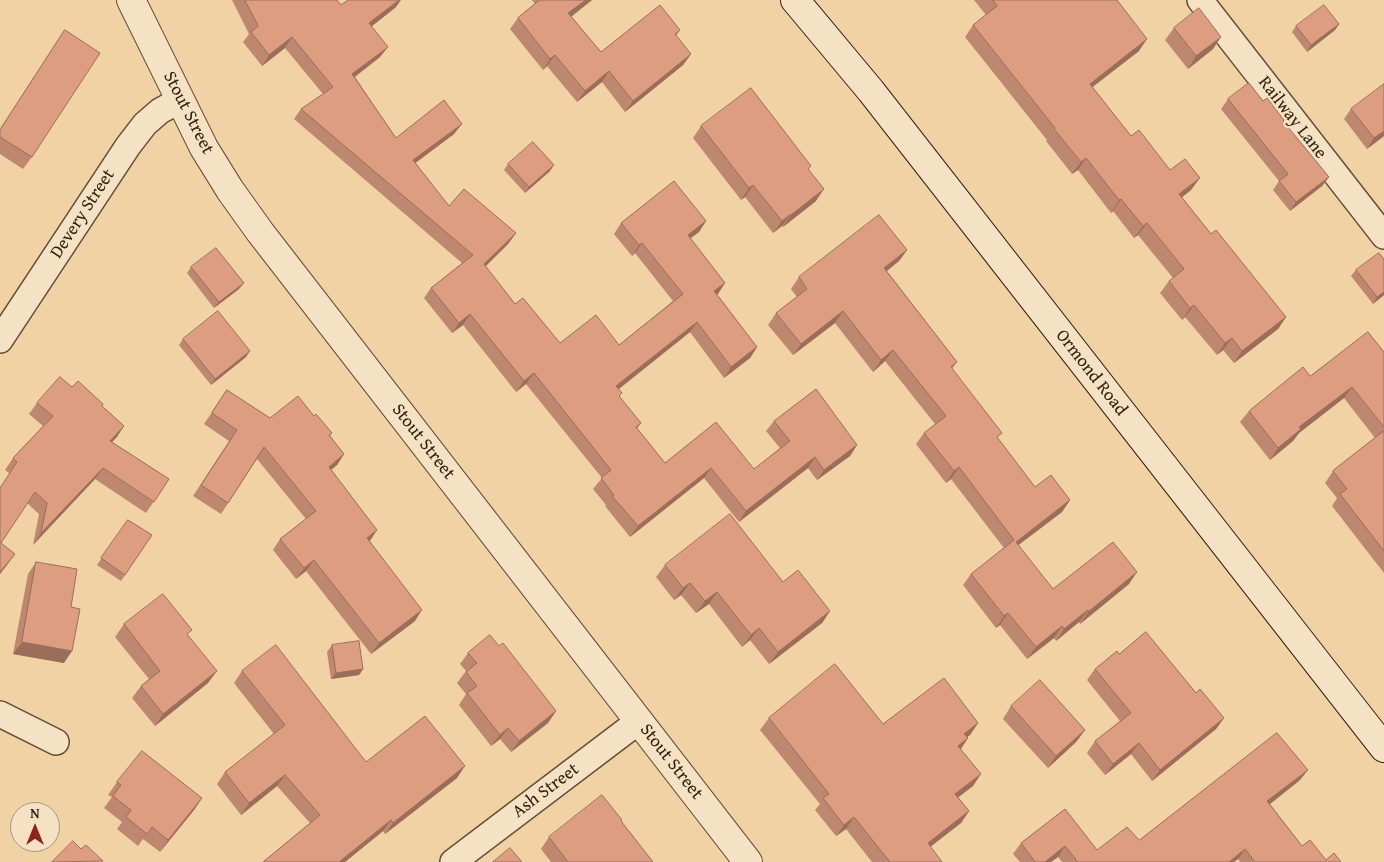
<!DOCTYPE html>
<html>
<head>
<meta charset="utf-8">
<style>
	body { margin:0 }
	#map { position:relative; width:1384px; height:862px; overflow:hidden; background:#f0d2a5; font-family:"Gentium Book Plus",serif }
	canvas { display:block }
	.north { position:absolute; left:10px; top:802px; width:50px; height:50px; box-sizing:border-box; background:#f5e2c4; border:1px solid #a7957c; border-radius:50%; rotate:0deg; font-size:14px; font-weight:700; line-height:20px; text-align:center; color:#33220f }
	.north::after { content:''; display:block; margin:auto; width:18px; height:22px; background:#8f2418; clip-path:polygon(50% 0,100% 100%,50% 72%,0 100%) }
</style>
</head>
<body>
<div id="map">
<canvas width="1384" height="862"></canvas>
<div class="north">N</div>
</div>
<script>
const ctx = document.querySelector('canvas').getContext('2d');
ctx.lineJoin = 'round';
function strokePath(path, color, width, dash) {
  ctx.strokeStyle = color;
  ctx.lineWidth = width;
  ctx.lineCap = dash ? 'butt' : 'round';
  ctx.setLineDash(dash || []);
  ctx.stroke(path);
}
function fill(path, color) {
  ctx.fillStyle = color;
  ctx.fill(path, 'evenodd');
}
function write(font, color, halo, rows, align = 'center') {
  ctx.font = font + ' "Gentium Book Plus",serif';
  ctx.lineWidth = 4.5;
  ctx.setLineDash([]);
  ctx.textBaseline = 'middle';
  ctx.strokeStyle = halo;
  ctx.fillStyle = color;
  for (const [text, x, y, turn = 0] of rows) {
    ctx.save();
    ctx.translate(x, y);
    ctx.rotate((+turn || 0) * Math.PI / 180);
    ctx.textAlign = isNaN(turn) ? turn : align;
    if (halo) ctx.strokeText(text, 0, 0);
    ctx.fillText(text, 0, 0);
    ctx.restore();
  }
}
const minor = new Path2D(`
	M1200 0 1384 236
	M0 340 128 146 145 124 160 111 180 100
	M0 714 56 742
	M453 862 639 721`);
const tertiary = new Path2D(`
	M131 0 204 148 230 190 260 232 748 862`);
const secondary = new Path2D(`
	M795 0 871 91 1384 748`);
const wall = new Path2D(`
	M232 0H337L341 5 396 7 372 26 380 57 355 77 396 138 454 134 415 163 449 206 516 233 508 244 485 266 515 304 560 343 619 345 673 301 635 253 632 256 614 234 621 223 706 221 699 232 690 238 725 283 717 294 757 347 750 358 724 378 690 332 618 389 619 397 641 423 637 429 665 463 754 469 780 448 766 431 774 421 857 445 850 456 817 480 808 468 739 522 704 478 630 537 605 506 606 505 593 489 602 478 526 384 516 392 463 325 452 333 424 298 431 288 462 263 294 119 301 109 323 94 285 48 262 66 243 42 249 34Z
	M532 0H592L571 16 601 52 680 30 676 36 691 54 683 65 625 112 602 82 577 102 547 66 543 70 510 29 518 18 535 4Z
	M974 0H1117L1139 51 1092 87 1131 136 1170 170 1191 190 1182 197 1211 234 1286 317 1278 329 1234 363 1223 350 1217 355 1185 317 1182 320 1160 293 1169 281 1173 278 1138 235 1134 238 1113 211 1111 213 1078 170 1072 174 1046 141 1047 140 965 37 973 25 986 15Z
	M1339 24 1335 30 1307 52 1292 32 1296 26Z
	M1174 28 1213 49 1188 69 1165 40Z
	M65 30 32 157 23 169 0 154V129Z
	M1228 99 1263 101 1283 121 1329 177 1322 186 1290 211 1273 190 1279 181 1221 109Z
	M1351 109 1384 136 1367 149 1344 119Z
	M701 126 808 170 816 201 783 227 782 226 773 233 745 197 741 200 693 138Z
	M508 164 550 171 525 193 504 170Z
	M907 250 899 261 887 271 957 362 952 369 998 439 1035 487 1070 500 1062 512 1018 545 1053 589 1129 584 1080 624 1079 622 1056 641 1054 638 1027 659 1000 625 996 628 963 585 971 574 1004 548 951 479 946 483 916 444 924 433 935 424 885 361 873 372 835 323 793 355 768 325 776 313 797 297 791 289 799 277Z
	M191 267 239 289 214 308 187 273Z
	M1356 270 1384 295 1373 304 1351 276Z
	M183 339 246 357 211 385 179 345Z
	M1384 352V573L1332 506 1337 498 1325 483 1333 471 1375 438 1344 398 1299 433 1293 441 1270 460 1240 422 1249 411 1310 376Z
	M72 387 102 406 124 426 112 442 169 479 146 513 95 479 33 545 39 514 27 503 1 543 7 565 0 574V488L10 474 5 470 13 458 43 426 29 414 37 403Z
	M227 390 270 418 314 416 332 433 330 436 344 454 337 465 331 470 369 541 415 621 371 654 306 571 296 579 273 550 280 539 306 519 257 459 221 514 193 496 229 441 204 424Z
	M128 520 152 535 121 581 97 565Z
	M36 562 71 607 64 663 13 654 28 574Z
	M665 565 783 582 830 611 822 623 769 664 750 640 742 647 709 604 696 613 681 595 674 600 656 577Z
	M124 624 189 636 208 683 155 726 132 698 141 686 149 679 115 637Z
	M332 645 363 669 359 675 331 679 327 652Z
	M499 646 556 711 548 723 511 752 500 739 491 746 459 705 466 694 457 683 466 671 460 664 468 653Z
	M1119 654 1196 693 1224 718 1216 729 1152 781 1131 754 1105 775 1087 753 1095 741 1120 721 1087 680 1095 669Z
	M242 671 366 762 457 778 385 834 383 831 345 862H263L310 823 277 786 241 815 217 784 225 772 274 734 234 683Z
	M1011 706 1085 730 1076 742 1048 768 1003 719Z
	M769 718 883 724 978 723 970 735 967 737 968 738 961 749 973 786 958 797 969 811 961 823 930 846 942 862H872L846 829 836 836 815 810 820 804 760 730Z
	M1300 780 1270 804 1302 846 1326 860 1341 862H1240L1238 859 1234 862H1062L1058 857 1051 862H1020L1013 854 1021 843 1065 809 1097 850 1139 840Z
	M117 782 202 798 194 810 160 852 143 839 138 846 117 829 122 822 104 808 112 797 108 795Z
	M622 820 621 821 653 862H551L541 849 549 837Z`);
const shadedWall = new Path2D(`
	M399 0H401L396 7 362 34 369 23Z
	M586 0H592L561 25 568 13Z
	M1339 24 1335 30 1307 52 1311 45Z
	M292 37 285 48 262 66 269 55Z
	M1221 37 1213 49 1188 69 1196 56Z
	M1147 39 1139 51 1081 96 1090 84Z
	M388 47 380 57 345 84 352 74Z
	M691 54 683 65 625 112 633 101Z
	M555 55 547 66 543 70 550 59Z
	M609 71 602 82 577 102 585 91Z
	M462 124 454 134 406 170 413 160Z
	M1384 131V136L1367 149 1374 138Z
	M1086 158 1078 170 1072 174 1081 162Z
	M554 165 550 171 525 193 529 187Z
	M1329 177 1322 186 1290 211 1296 202Z
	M1200 178 1191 190 1171 206 1179 194Z
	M753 185 745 197 741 200 749 188Z
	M824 189 816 201 783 227 791 215Z
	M1121 199 1113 211 1111 213 1119 200Z
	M791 214 782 226 773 233 782 221Z
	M706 221 699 232 680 246 688 235Z
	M1147 223 1138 235 1134 238 1143 226Z
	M516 233 508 244 477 275 484 264Z
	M642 243 635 253 632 256 639 245Z
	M907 250 899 261 876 279 884 268Z
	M244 283 239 289 214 308 219 302Z
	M725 283 718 294 707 302 714 291Z
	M1384 292V295L1373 304 1377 297Z
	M1194 305 1185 317 1182 320 1190 308Z
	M843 311 835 323 793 355 801 344Z
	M470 314 463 325 452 333 459 323Z
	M1286 317 1278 329 1234 363 1242 351Z
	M697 322 690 332 609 397 616 386Z
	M1232 338 1223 350 1217 355 1225 343Z
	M757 347 750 358 724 378 731 367Z
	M893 350 885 361 873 372 881 360Z
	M250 351 246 357 211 385 215 379Z
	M534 373 526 384 516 392 524 381Z
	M1352 387 1344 398 1299 433 1293 441 1270 460 1278 448 1299 427Z
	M124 426 117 437 102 452 110 441Z
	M857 445 850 456 817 480 824 470Z
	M344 454 337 465 321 478 329 467Z
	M815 457 808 468 739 522 746 511Z
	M959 467 951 479 946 483 954 471Z
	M103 468 95 479 33 545 41 533Z
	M711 468 704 478 630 537 638 526Z
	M1070 500 1062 512 1008 553 1016 542Z
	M377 530 370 541 359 549 367 538Z
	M15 554 7 565 0 574V572Z
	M314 560 306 571 296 579 304 568Z
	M1137 572 1129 584 1080 624 1088 612Z
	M690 583 681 595 674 600 683 588Z
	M717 592 709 604 696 613 705 601Z
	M422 610 415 621 371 654 379 643Z
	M1088 610 1079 622 1056 641 1064 629Z
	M830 611 822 623 769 664 778 652Z
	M1008 613 1000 625 996 628 1004 616Z
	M1062 626 1054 638 1027 659 1036 647Z
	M759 628 750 640 742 647 751 635Z
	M22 642 72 651 64 663 13 654Z
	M363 669 359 675 331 679 336 673Z
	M217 671 208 683 155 726 163 714Z
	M556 711 548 723 511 752 519 741Z
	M1224 718 1216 729 1152 781 1160 770Z
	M978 723 970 735 956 746 964 734Z
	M508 728 500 739 491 746 500 735Z
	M1085 730 1076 742 1048 768 1056 756Z
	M968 738 960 750 958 746Z
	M1139 743 1131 754 1105 775 1113 764Z
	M465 766 457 778 385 834 393 823Z
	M1308 770 1300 780 1260 812 1267 801Z
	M981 774 973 786 947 806 955 794Z
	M285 775 277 786 241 815 249 803Z
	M202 798 194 810 160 852 168 840Z
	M969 811 961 823 920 855 928 843Z
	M854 817 846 829 836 836 844 825Z
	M391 820 383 831 345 862H339Z
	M1065 846 1058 857 1051 862H1045Z
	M1245 849 1238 859 1234 862H1229Z`);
const building = new Path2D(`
	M245 0H337L341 5 348 0H399L369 23 388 47 352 74 396 138 444 100 462 124 413 160 449 206 464 189 516 233 484 264 515 304 523 298 560 343 596 315 619 345 683 294 642 243 639 245 621 223 674 181 706 221 688 235 725 283 714 291 757 347 731 367 697 322 616 386 622 393 619 396 641 423 636 427 665 463 716 422 754 469 790 441 774 421 816 389 857 445 824 470 815 457 746 511 711 468 638 526 612 496 614 495 601 478 611 470 534 373 524 381 470 314 459 323 431 288 473 255 301 109 333 87 292 37 269 55 251 32 258 26Z
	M540 0H586L568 13 601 52 660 5 680 30 675 34 691 54 633 101 609 71 585 91 555 55 550 59 518 18Z
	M993 0H1117L1147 39 1090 84 1131 136 1139 130 1170 170 1185 159 1200 178 1179 194 1211 234 1216 230 1286 317 1242 351 1232 338 1225 343 1194 305 1190 308 1169 281 1184 269 1147 223 1143 226 1121 199 1119 200 1086 158 1081 162 1054 129 1055 128 973 25 997 6Z
	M1324 5 1339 24 1311 45 1296 26Z
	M1199 8 1221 37 1196 56 1174 28Z
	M65 30 100 53 32 157 0 137V130Z
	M1249 83 1263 101 1267 98 1284 120 1283 121 1329 177 1296 202 1279 181 1288 174 1228 99Z
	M1384 84V131L1374 138 1351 109Z
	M751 88 811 166 808 169 824 189 791 215V214L782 221 753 185 749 188 701 126Z
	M533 142 554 165 529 187 508 164Z
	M879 215 907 250 884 268 957 362 951 367 1002 433 997 437 1035 487 1051 475 1070 500 1016 542 1053 589 1113 542 1137 572 1088 612V610L1064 629 1062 626 1036 647 1008 613 1004 616 971 574 1014 540 959 467 954 471 924 433 946 416 893 350 881 360 843 311 801 344 776 313 807 289 799 277Z
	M216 248 244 283 219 302 191 267Z
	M1379 253 1384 259V292L1377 297 1356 270Z
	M218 311 250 351 215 379 183 339Z
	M1368 332 1384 352V427L1352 387 1299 427 1301 429 1278 448 1249 411 1303 367 1310 376Z
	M60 377 72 387 78 381 103 404 102 406 124 426 110 441 169 479 154 502 103 468 41 533 47 503 35 492 1 543 15 554 0 572V488L17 462 13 458 53 416 37 403Z
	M227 390 270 418 298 396 314 416 316 414 332 433 329 435 344 454 329 467 377 530 367 538 422 610 379 643 314 560 304 568 280 539 316 511 264 447 228 503 201 485 237 430 212 413Z
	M1384 431V551L1340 494 1347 489 1333 471Z
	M730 514 783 582 798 570 830 611 778 652 759 628 751 635 717 592 705 601 690 583 683 588 665 565Z
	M128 520 152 535 125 575 101 558Z
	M36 562 77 569 71 607 80 609 72 651 22 642Z
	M163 594 192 630 187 634 217 671 163 714 141 686 160 671 124 624Z
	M1146 632 1196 693 1200 689 1224 718 1160 770 1139 743 1113 764 1095 741 1131 713 1095 669 1117 651 1119 654Z
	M490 635 499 646 503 643 556 711 519 741 508 728 500 735 467 693 477 686 466 672 477 663 468 653Z
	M359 641 363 669 336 673 332 645Z
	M276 645 366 762 425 716 465 766 393 823 391 820 339 862H263L320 815 285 775 249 803 225 772 285 725 242 671Z
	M835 664 883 724 944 678 978 723 964 734 968 738 958 746 981 774 955 794 969 811 928 843 942 862H890L854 817 844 825 823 798 829 794 769 718Z
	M1040 680 1085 730 1056 756 1011 706Z
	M1277 733 1308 770 1267 801 1302 846 1310 840 1326 860 1334 853 1341 862H1255L1245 849 1229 862H1078L1065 846 1045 862H1035L1021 843 1065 809 1097 850 1127 827 1139 840Z
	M142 751 202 798 168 840 152 827 147 834 126 817 131 810 113 796 121 785 117 782Z
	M602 795 622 820 621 821 653 862H568L549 837Z
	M73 841 81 849 86 845 103 861 52 862Z
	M510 848 522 862H493Z`);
const streetNames = [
	["Stout Street",188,113,63],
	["Railway Lane",1292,118,52],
	["Devery Street",83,214,-57],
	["Ormond Road",1091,373,52],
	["Stout Street",423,442,52],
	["Stout Street",671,762,52],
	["Ash Street",546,791,-37]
];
strokePath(minor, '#624e34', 28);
strokePath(tertiary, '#624e34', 30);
strokePath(secondary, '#33220f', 30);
strokePath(minor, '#f5e2c4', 25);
strokePath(tertiary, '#f5e2c4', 28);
strokePath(secondary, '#f5e2c4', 28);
fill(wall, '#be876f');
fill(shadedWall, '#9b6e5a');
fill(building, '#dd9d81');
strokePath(building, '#9b6e5a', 1);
write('18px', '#33220f', '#f5e2c4', streetNames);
</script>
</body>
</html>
